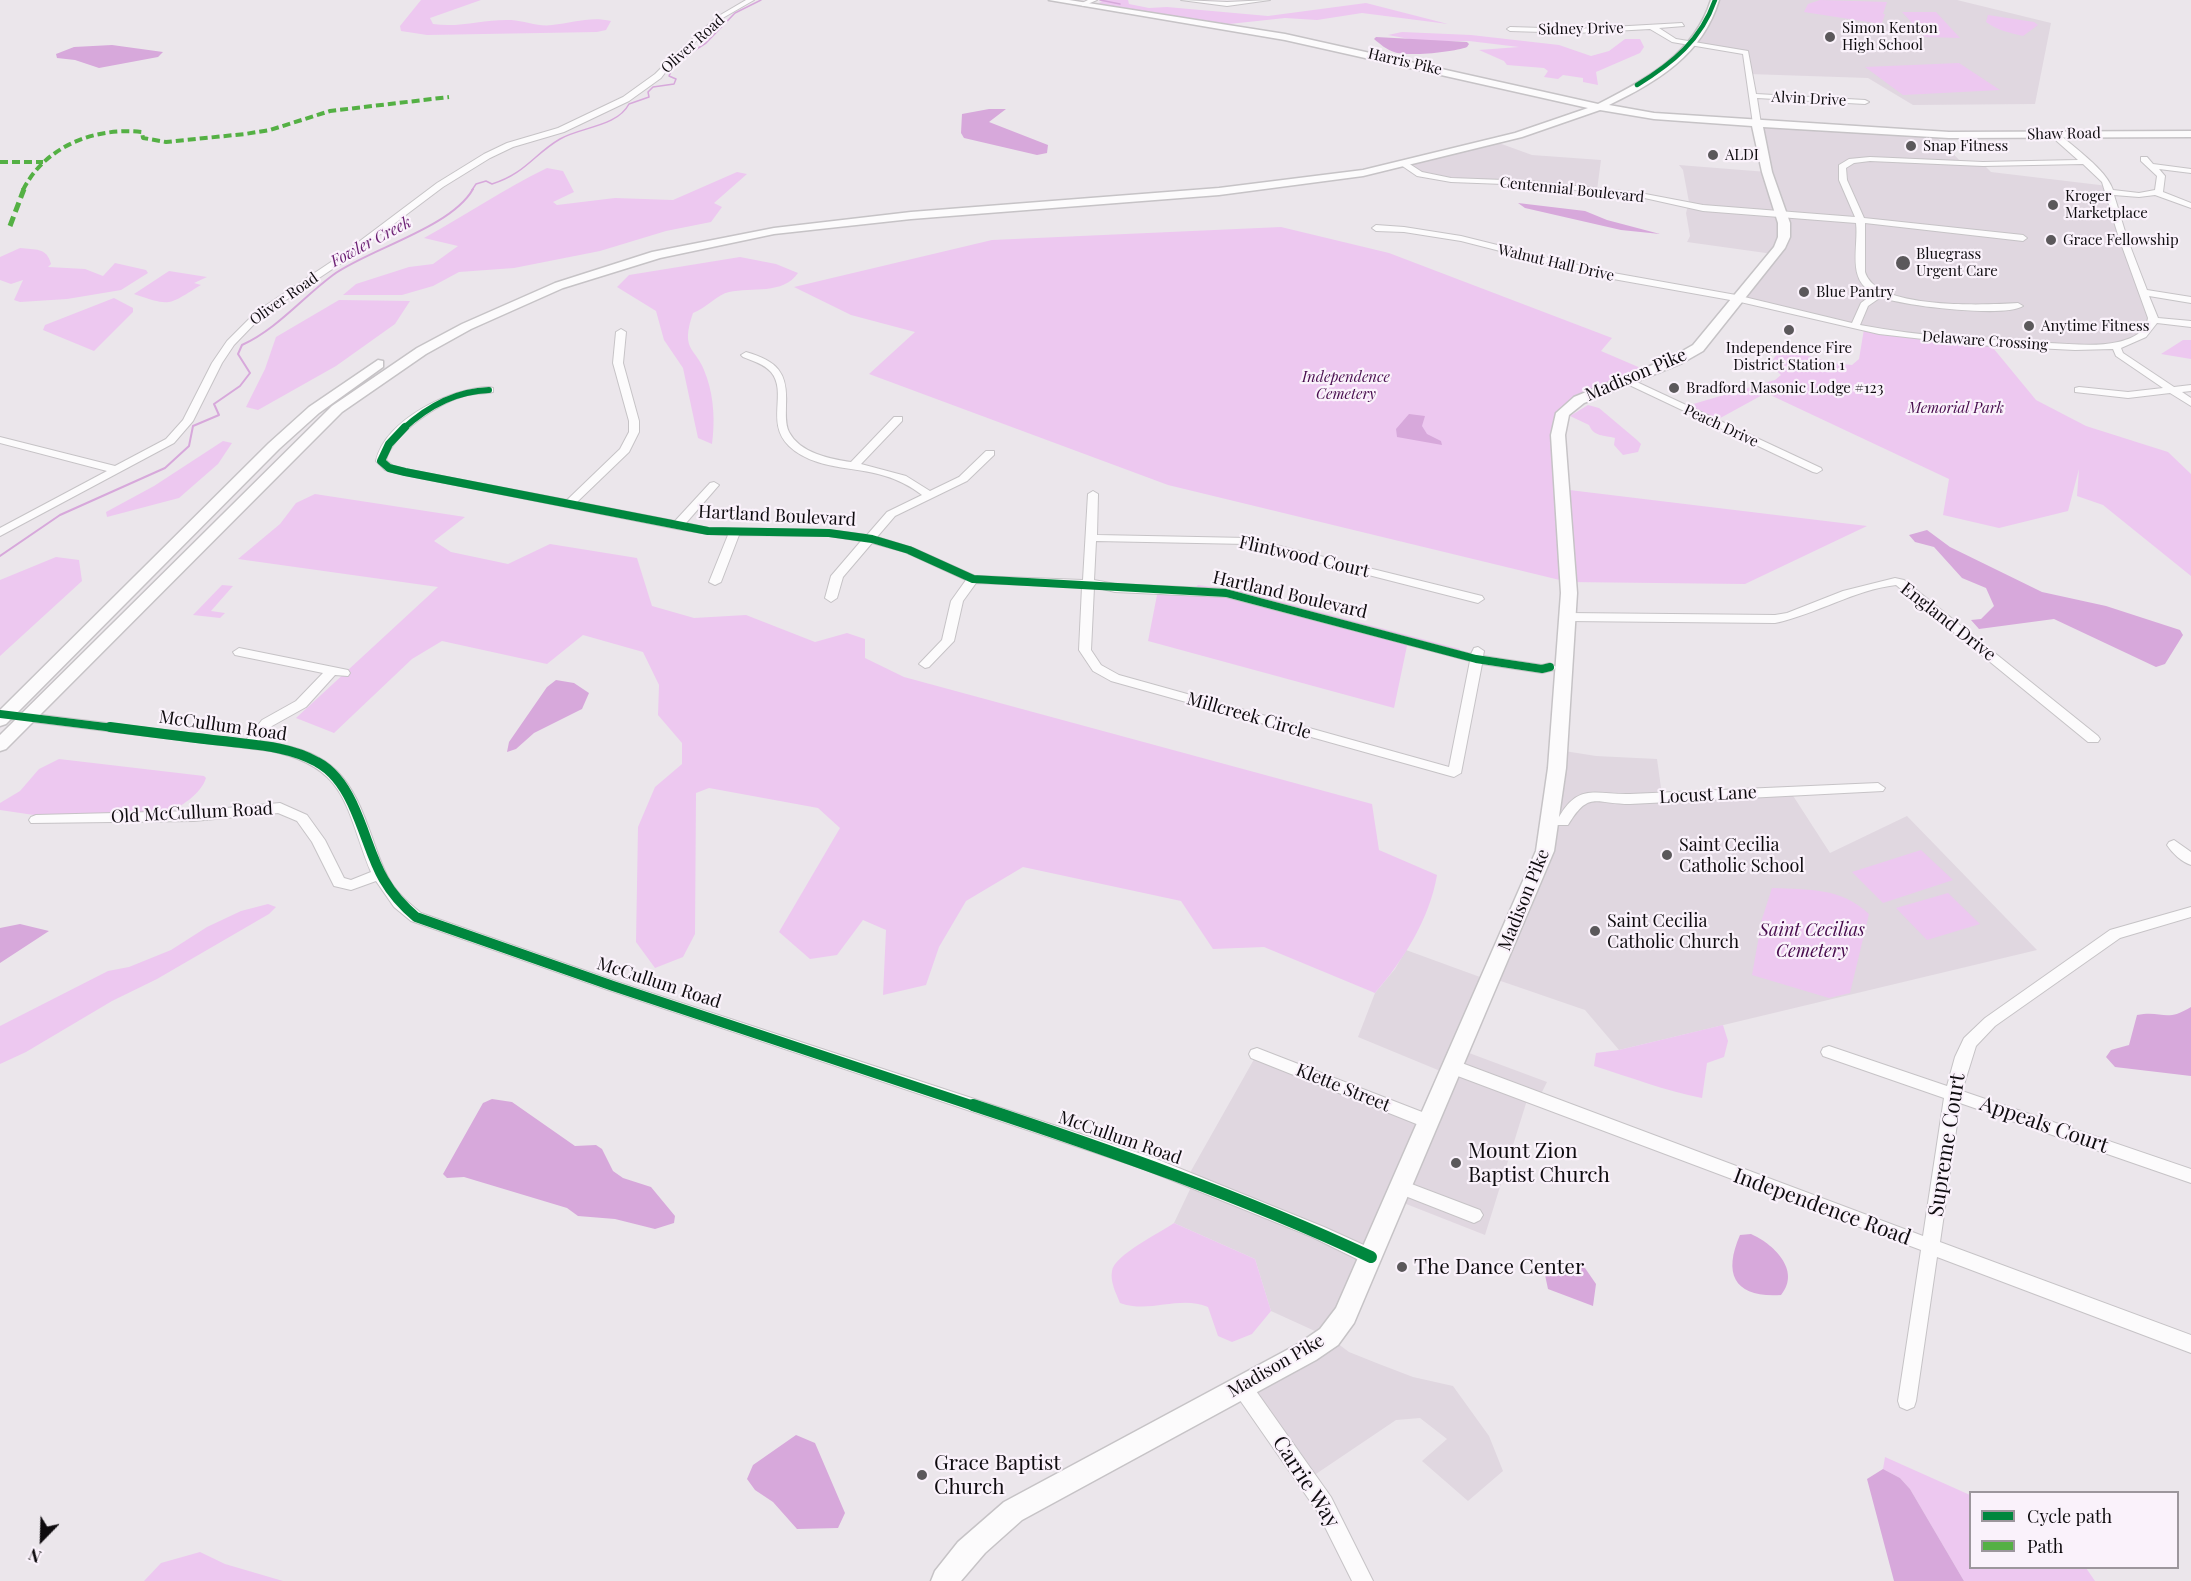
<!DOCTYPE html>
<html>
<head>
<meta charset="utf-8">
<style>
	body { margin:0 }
	#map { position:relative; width:2191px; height:1581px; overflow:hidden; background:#ebe6eb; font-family:"Playfair Display",serif }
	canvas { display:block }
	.legend { position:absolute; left:1969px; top:1491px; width:210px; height:78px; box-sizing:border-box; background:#faf2fb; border:2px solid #9c969c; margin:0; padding:8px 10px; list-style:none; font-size:18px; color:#0e0b0e }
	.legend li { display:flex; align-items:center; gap:12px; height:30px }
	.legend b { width:30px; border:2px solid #9c969c }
	.north { position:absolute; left:12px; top:1509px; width:60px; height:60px; -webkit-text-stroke:4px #faf2fb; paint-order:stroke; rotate:203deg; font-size:16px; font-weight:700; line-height:24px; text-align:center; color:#0e0b0e }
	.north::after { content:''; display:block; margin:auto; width:21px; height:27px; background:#0e0b0e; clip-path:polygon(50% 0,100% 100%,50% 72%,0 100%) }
</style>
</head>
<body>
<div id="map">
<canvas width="2191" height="1581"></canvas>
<ul class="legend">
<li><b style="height:8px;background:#00873e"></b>Cycle path</li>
<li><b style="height:8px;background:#54b044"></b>Path</li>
</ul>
<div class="north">N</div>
</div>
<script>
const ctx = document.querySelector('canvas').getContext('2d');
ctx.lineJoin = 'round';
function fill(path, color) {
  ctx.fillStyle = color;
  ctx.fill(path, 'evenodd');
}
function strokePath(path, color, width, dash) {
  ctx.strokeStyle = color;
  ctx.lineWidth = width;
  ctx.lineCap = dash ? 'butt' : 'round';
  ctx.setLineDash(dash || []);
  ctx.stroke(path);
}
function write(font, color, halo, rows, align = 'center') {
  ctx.font = font + ' "Playfair Display",serif';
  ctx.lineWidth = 4.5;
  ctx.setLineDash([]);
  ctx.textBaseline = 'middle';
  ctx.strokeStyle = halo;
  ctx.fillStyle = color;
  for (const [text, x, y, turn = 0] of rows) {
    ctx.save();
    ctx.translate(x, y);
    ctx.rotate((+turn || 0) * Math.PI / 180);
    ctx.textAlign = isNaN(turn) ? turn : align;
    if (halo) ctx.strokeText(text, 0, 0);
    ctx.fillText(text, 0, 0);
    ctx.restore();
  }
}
const built = new Path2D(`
	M1715 0H1957L2051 23 2035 104 1913 105 1868 78 1749 74 1745 52 1692 45Z
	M1757 124 1934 134 1963 164H1983L1991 172 2108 186 2152 326 2126 343 2078 347 1890 333 1737 298 1773 254 1687 242 1690 236 1686 213 1689 202 1683 170 1679 165 1767 172Z
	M1496 142 1532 155 1601 160 1597 190 1433 177 1402 163Z
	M1558 750 1596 756 1657 759 1662 795 1790 791 1830 853 1907 816 2037 950 1619 1050 1585 1010 1492 978 1537 875Z
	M1406 950 1491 981 1461 1050 1547 1082 1538 1100 1528 1097 1485 1235 1396 1200 1329 1337 1349 1352 1379 1364 1413 1377 1453 1386 1489 1436 1503 1471 1468 1501 1422 1461 1447 1439 1420 1418 1396 1420 1307 1480 1242 1387 1328 1337 1271 1311 1255 1259 1174 1223 1194 1181 1187 1178 1257 1054 1429 1122 1450 1075 1358 1037 1375 993 1395 969Z`);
const green = new Path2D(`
	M421 0H481L430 18 433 24C460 28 484 19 511 20 525 21 539 27 552 25 573 23 590 16 611 21L606 30 597 32 427 35 401 31 400 26Z
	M1104 0H1128L1129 4 1149 8 1167 7 1268 16 1366 3 1448 24 1362 13 1317 20 1285 18 1229 24 1101 5 1099 3Z
	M1820 0 1887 2 1883 14H1885L1882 23H1875L1804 12 1808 4Z
	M1902 12H1936L1960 38 1925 37Z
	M1988 15 2034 22 2038 25 2023 36C2010 33 1997 30 1986 22Z
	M1402 32 1471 35 1559 45 1591 56 1609 51 1625 39H1640L1644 47 1640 53 1596 72 1598 85 1583 82V78L1563 75 1558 79 1544 77 1548 71 1544 68 1507 65 1504 61 1479 50 1519 47 1469 41H1420L1388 35Z
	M1959 63 2000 90 1903 95 1865 67Z
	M547 168 563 171 574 192 553 202 557 205 615 198 673 200 737 172 747 174 714 203 722 207 711 222 666 231 600 251 514 268 459 272 433 286 402 295H343L356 284 409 267 433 264 458 246 424 238C466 215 504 189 547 168Z
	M1281 227 1389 253 1612 338 1601 351 1650 372 1608 387 1563 413 1561 489 1867 526 1745 584 1568 582 1168 485 869 374 915 332 851 315 794 287 992 240Z
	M20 248C35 250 47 247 51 264L48 267 85 269 103 276 115 263 146 270 148 273 121 290 67 299 20 302 14 300 23 280 11 284 0 280V257Z
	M740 257 776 264 798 273C783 295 752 287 729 292 718 294 706 308 693 313 679 354 698 346 707 378 714 399 715 422 712 444L698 438 683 368 664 340 656 311 617 287 629 275Z
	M169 271 207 277 194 283 201 285C168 305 172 307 134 294Z
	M114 298 133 308V312L94 351 43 330 45 325Z
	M339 300 410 301 395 324 336 366 258 410 246 407 265 369 276 337Z
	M1864 329 1989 343 2036 400 2086 426 2168 452 2191 474V576L2103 505 2077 496 2079 469 2068 511 1999 528 1943 515 1949 479 1766 393 1713 422 1683 407 1775 380 1781 375 1770 364 1781 348 1833 363 1852 365 1859 359Z
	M2183 340H2191V359L2161 354Z
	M1588 405 1599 408 1637 440 1641 444 1638 452 1623 455 1614 445 1615 438C1604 435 1594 437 1589 425L1570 416Z
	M223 441 232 443 218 464 179 498 107 517 106 512 154 486Z
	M315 494 465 517 434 541 451 552 508 564 550 544 637 558 652 606 694 618 746 615 815 642 847 633 865 639V658L904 677 1372 804 1379 850 1437 875C1430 918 1403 961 1375 993L1264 947 1213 949 1181 901 1023 867 966 901 939 947 926 985 883 995 886 930 863 920 837 955 810 959 779 932 840 828 818 808 709 788 696 793 695 934 683 957 655 968 636 942 638 827 655 787 682 764V743L658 715 659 685 643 652 583 635 547 664 442 641 412 659 334 733 296 718 438 587 238 559 280 524 296 503Z
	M56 557 79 560 82 581 0 656V580Z
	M222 585 233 586 211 611 225 613 220 618 193 615Z
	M1198 585 1241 591 1460 649 1458 651 1195 588Z
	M1158 590H1203L1408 641 1394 708 1148 641Z
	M59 759 204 776 206 778C201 794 180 808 165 813L34 815 0 810V803L20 791 39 769Z
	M1921 850 1953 880 1883 903 1852 872Z
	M1772 888C1810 890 1840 887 1869 914L1850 993 1829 998 1752 975 1762 919Z
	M1948 893 1980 924 1927 940 1896 908Z
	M268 904 276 907 269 914 157 979 112 1001 26 1052 0 1064V1026L108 971 129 967 171 950 207 927 241 911Z
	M1723 1025 1728 1041 1724 1057 1707 1063 1702 1098C1665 1091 1630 1077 1594 1066L1596 1053 1619 1050Z
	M1174 1223 1255 1259 1271 1311 1252 1334 1232 1342 1218 1336 1208 1307C1179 1295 1150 1314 1120 1303 1116 1293 1110 1282 1112 1271 1114 1255 1160 1233 1174 1223Z
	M1885 1457 1970 1495V1568H2086L2095 1581H1964L1910 1489 1900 1478 1883 1469Z
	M200 1552 225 1564 283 1581H144L161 1563Z`);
const water = new Path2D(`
	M1376 37 1467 42 1469 44 1467 47C1455 52 1407 57 1394 52 1387 50 1380 44 1374 39Z
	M112 45 163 52 158 57 99 68 75 60 57 58 56 54 74 47Z
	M989 109H1006L989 122 1048 145 1047 153 1037 155 964 138 961 133 962 114Z
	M1518 203 1585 211 1607 220 1660 234 1621 230 1525 208Z
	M1409 414 1425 416 1422 426 1427 434 1441 441 1442 445 1397 437 1396 429Z
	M1927 530 1950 547 2042 592 2106 606 2180 630 2183 635 2165 664 2156 667 2054 619 1979 629 1971 620 1981 619 1994 606 1986 588 1962 578 1934 547 1915 542 1909 535Z
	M556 680 574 683 589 693 582 709 534 733 516 749 507 752 509 742 547 687Z
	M20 924 49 931 0 963V928Z
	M2191 1007V1076L2115 1067 2106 1057 2111 1050 2129 1045 2137 1015C2163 1010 2165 1023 2191 1007Z
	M492 1099 512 1102 575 1146 596 1145 602 1149 613 1171 623 1178 651 1187 675 1216 674 1223 655 1229 615 1219 578 1216 567 1208 464 1177 447 1178 443 1174 483 1103Z
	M1751 1234C1772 1243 1802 1270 1781 1295 1736 1298 1722 1276 1740 1235Z
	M1565 1264 1585 1268 1596 1284 1593 1306 1548 1289 1545 1275Z
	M796 1435 815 1443 845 1513 838 1528 797 1529 773 1502 755 1490 747 1479 753 1465Z
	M1883 1469 1900 1478 1910 1489 1964 1581H1894L1867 1479Z`);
const streamFar1 = new Path2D(`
	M1100 0 1120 4
	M472 190 476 184 486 181 492 184C525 174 534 154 560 139 580 127 617 127 629 104L649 97 648 92 653 87 674 84 676 79 669 76 674 64 706 43 735 13 761 0`);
const stream = new Path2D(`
	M0 556 60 515 165 468 189 446 193 426 219 415 214 404 240 386 250 373 238 354 242 345C277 329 302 298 333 275 369 249 451 228 473 189`);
const minor = new Path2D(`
	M746 0H754L721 19 674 61 661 78 629 101 564 132 513 147 490 158 443 187 346 260 262 316 234 345 222 363 193 421 174 443 0 536V528L107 471 0 443V437L115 466 166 439 183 420 212 363 227 341 256 312 340 256 437 183 484 154 507 143 558 128 623 97 655 74 670 59 717 17Z
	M1088 0H1097L1083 6 1080 4Z
	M1181 0 1227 2 1270 0 1227 6Z
	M1682 23 1684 26 1659 28 1676 39 1748 51 1756 94 1865 100 1869 102 1865 104 1757 98 1761 124 1757 126 1753 124 1743 54 1672 42 1650 29 1576 33 1510 31 1507 29 1510 27 1576 29Z
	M2051 132H2057C2074 148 2106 169 2113 190L2139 193 2155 190 2157 176 2141 161V157H2147L2153 164 2191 169V173L2159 169 2165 176 2163 192 2191 203V208L2155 195 2139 197 2114 195 2127 238 2147 290 2191 297V303L2149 296 2158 318 2191 321V327L2157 323 2146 337 2121 348 2123 353 2174 387 2191 385V391L2182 392 2191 398V406L2170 393 2128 398 2075 392V388L2079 387 2128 392 2163 388 2116 356 2113 349 2075 350 1976 345 1879 334 1736 301 1602 277 1461 241 1404 232 1376 231 1372 228 1376 225 1404 227 1461 236 1602 271 1736 295 1852 323 1861 303 1874 293C1846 281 1859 246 1856 223L1703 211 1640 197 1530 185 1451 182 1417 176 1398 163 1405 161 1422 172 1451 178 1530 181 1640 193 1703 205 1855 217 1839 180V165L1849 159 1870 157 1983 162 2078 160 2051 136ZM1870 161 1983 166 2083 164 2102 182 2119 238 2148 318C2146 332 2132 339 2118 342 2096 347 2072 344 2049 343 1986 340 1923 337 1860 325L1868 306 1881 297C1902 306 2005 318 2023 306L2018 303C1985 305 1876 310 1865 272V223L2023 241 2027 238 2023 235 1864 218 1847 180 1846 168 1854 163Z
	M621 329 626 332 623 363 639 421V432L629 452 577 502 675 521 710 483 714 482 719 485 686 523 708 528 829 530 867 535 887 512 922 495C910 486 899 480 885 476 854 466 814 470 789 446 765 423 788 392 771 372 764 364 753 361 743 357L741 355 746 352C777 361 788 372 786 405 786 414 785 424 789 432 800 453 830 459 851 462L894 417H902V421L861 464 906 476 930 491 959 477 986 451H994V455L967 481 895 516 877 537 913 548 975 576 1083 580 1088 494 1093 491 1098 494 1097 535 1247 538 1482 596 1484 599 1478 603 1247 544 1096 541 1094 580 1115 584 1226 589 1471 654 1474 648 1478 647 1484 651 1483 656 1542 665 1550 663 1556 667 1554 670 1542 673 1482 664 1461 773 1454 777 1111 681 1093 671 1079 650 1082 587 976 583 963 601 954 641 929 667 925 668 919 664 942 640 951 601 966 580 905 552 872 543 843 577 837 598 831 602 825 598 831 576 861 541 829 536 739 535 721 582 715 585 709 582 728 535 708 534 677 529 405 475 385 470 376 461C385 420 450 388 489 387L493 388V392C483 394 474 393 464 396 439 403 393 433 386 460L393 466 405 469 567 500 620 449 629 432V421L613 363 616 332ZM1094 587 1115 592 1226 597 1470 661 1449 767 1119 675 1101 665 1091 650Z
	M1626 377 1821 468 1822 470 1817 473 1813 472 1623 382 1621 380Z
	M1895 578 1904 580 2098 736 2100 739 2098 742H2088L1896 585C1854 590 1817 614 1775 623L1567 621 1561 617 1567 613 1775 615 1787 613 1843 591Z
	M239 648 348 670 350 673 348 676 335 675 306 707 272 726 259 741C323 749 348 768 369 829 376 847 381 867 392 884 400 896 410 904 421 913L618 982 1154 1158 1324 1227 1377 1251 1380 1257 1377 1263 1371 1265 1365 1263 1312 1237 1144 1169 608 990 411 921 394 907 376 881 351 890 334 886 312 842 297 821 278 813 194 821 31 823 29 820 31 817 36 815 194 811 280 803 307 815 325 840 344 878 351 880 371 872C345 809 349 767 270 751L0 718V710L246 740 262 720 296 701 323 673 235 655 233 652Z
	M1878 783 1885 788 1883 791 1630 804C1595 804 1589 790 1568 825H1551L1544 820 1551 815 1559 817C1579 782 1597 795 1630 794Z
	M2174 840 2191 852V865C2182 862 2172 853 2167 845L2169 842Z
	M2191 907V917L2120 938 1995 1026 1976 1046 1962 1091 2191 1169V1183L1960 1103 1940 1242 2191 1335V1353L1937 1257 1916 1401 1914 1407 1907 1410 1900 1407 1898 1401 1921 1250 1447 1072 1445 1067 1447 1062 1453 1061 1459 1062 1923 1236 1944 1098 1823 1056 1821 1052 1823 1048 1829 1046 1947 1086 1955 1057 1964 1038 1985 1018 2110 930Z
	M1257 1048 1435 1117 1437 1122 1435 1127 1429 1129 1251 1058 1249 1054 1251 1050Z
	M1401 1180 1480 1210 1483 1215 1480 1220 1474 1223 1395 1192 1392 1187 1395 1182Z
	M1242 1378 1249 1381 1331 1497 1373 1581H1352L1317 1511 1235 1393 1233 1387 1235 1381Z`);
const major = new Path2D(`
	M1049 0H1069L1285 34 1598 104C1646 80 1694 54 1711 0H1719C1703 54 1657 82 1609 105L1654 113 1949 132 2191 131V137L1949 138 1763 127 1772 172 1790 223V237L1785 248 1703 351 1682 363 1584 403 1569 415 1565 435 1577 593 1566 768 1554 851 1354 1323 1338 1345 1316 1360 1022 1520 985 1553 961 1581H931L935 1571 958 1542 1004 1502 1298 1344 1320 1329 1336 1308 1536 851 1548 768 1561 593 1551 435 1556 413 1574 397 1672 357 1693 345 1774 247 1778 237V223L1762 172 1752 126 1654 119 1600 110 1522 137 1363 176 1219 195 911 219 774 234 660 258 563 288 471 329 426 354 342 412 6 749 0 751V735L332 406 417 348 462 324 555 283 652 252 774 228 911 212 1219 188 1363 170 1515 133 1588 108 1285 40Z
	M378 360 383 361V367L319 413 279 449 6 724 0 726V710L269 443 309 407Z`);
const quietFar1 = new Path2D(`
	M0 162H43
	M23 190C45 146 95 127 142 132L143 138 166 142 245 134 270 130 330 111 449 97`);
const quiet = new Path2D(`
	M10 226 24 189`);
const cyclewayFar4 = new Path2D(`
	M1637 85C1673 63 1701 40 1715 0`);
const cyclewayFar3 = new Path2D(`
	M403 429C427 407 456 391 489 390`);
const cyclewayFar2 = new Path2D(`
	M405 427 389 444 381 461 389 468 405 472 708 531 829 533 872 539 909 550 973 579 1226 593 1476 659 1542 669 1550 667
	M0 714 122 729`);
const cyclewayFar1 = new Path2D(`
	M110 727C148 732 186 737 223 741 255 745 289 746 317 762 334 771 344 786 352 803 374 850 373 881 416 917L613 986 977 1107`);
const cycleway = new Path2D(`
	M973 1105C1109 1150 1241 1196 1371 1257`);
const markers = [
	[1830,37,6,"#5b585b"],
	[1911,146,6,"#5b585b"],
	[1713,155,6,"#5b585b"],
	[2053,205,6,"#5b585b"],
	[2051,240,6,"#5b585b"],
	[1903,263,8,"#5b585b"],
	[1804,292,6,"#5b585b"],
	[2029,326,6,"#5b585b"],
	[1789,330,6,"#5b585b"],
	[1674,388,6,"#5b585b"],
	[1667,855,6,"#5b585b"],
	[1595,931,6,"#5b585b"],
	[1456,1163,6,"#5b585b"],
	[1402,1267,6,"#5b585b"],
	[922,1475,6,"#5b585b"]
];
const farPoinames = [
	["Simon Kenton",1842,28],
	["High School",1842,45],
	["Snap Fitness",1923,146],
	["ALDI",1725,155],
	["Kroger",2065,196],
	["Marketplace",2065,213],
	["Grace Fellowship",2063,240],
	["Bluegrass",1916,254],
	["Urgent Care",1916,271],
	["Blue Pantry",1816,292],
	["Anytime Fitness",2041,326],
	["Independence Fire",1789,348,"center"],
	["District Station 1",1789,365,"center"],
	["Bradford Masonic Lodge #123",1686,388]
];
const farStreetnames = [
	["Sidney Drive",1581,29,-1],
	["Oliver Road",693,44,-42],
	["Harris Pike",1405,62,13],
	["Alvin Drive",1809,99,3],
	["Shaw Road",2064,134,-1],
	["Centennial Boulevard",1572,190,6],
	["Walnut Hall Drive",1556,263,13],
	["Oliver Road",284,299,-35],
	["Delaware Crossing",1985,341,4],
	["Peach Drive",1721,426,25]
];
const farParknames = [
	["Independence",1346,377],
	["Cemetery",1346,394],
	["Memorial Park",1956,408]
];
const farWaternames = [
	["Fowler Creek",371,242,-28]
];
const streetNames = [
	["Madison Pike",1636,375,-23],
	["Hartland Boulevard",777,516,3],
	["Flintwood Court",1304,557,13],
	["Hartland Boulevard",1290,595,13],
	["England Drive",1948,622,38],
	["Millcreek Circle",1249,716,16],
	["McCullum Road",223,726,8],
	["Locust Lane",1708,795,-3],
	["Old McCullum Road",192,813,-3],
	["Madison Pike",1524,900,-68],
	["McCullum Road",659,983,18],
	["Klette Street",1343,1088,22],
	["McCullum Road",1120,1138,19],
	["Madison Pike",1276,1366,-30]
];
const poiNames = [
	["Saint Cecilia",1679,845],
	["Catholic School",1679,866],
	["Saint Cecilia",1607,921],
	["Catholic Church",1607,942]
];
const parkNames = [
	["Saint Cecilias",1812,930],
	["Cemetery",1812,951]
];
const nearStreetnames = [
	["Appeals Court",2044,1125,19],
	["Supreme Court",1947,1145,-81],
	["Independence Road",1822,1207,20],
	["Carrie Way",1306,1482,57]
];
const nearPoinames = [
	["Mount Zion",1468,1151],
	["Baptist Church",1468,1175],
	["The Dance Center",1414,1267],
	["Grace Baptist",934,1463],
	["Church",934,1487]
];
fill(built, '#e0d7e0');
fill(green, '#edc8f0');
fill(water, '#d7a8db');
strokePath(streamFar1, '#d7a8db', 1.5);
strokePath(stream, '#d7a8db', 2);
strokePath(minor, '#c6c3c6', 2);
strokePath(major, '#c6c3c6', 3);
fill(minor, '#fcfbfc');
fill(major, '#fcfbfc');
strokePath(quietFar1, '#54b044', 4, [8, 4]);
strokePath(quiet, '#54b044', 5, [10, 5]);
strokePath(cyclewayFar4, '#00873e', 4.5);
strokePath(cyclewayFar3, '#00873e', 6);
strokePath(cyclewayFar2, '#00873e', 8);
strokePath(cyclewayFar1, '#00873e', 10);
strokePath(cycleway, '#00873e', 12);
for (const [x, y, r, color] of markers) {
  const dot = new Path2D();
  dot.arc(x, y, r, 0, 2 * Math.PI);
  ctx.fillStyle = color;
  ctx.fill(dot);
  strokePath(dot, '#faf2fb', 2);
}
write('15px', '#0e0b0e', '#faf2fb', farPoinames, 'left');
write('15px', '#0e0b0e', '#faf2fb', farStreetnames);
write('italic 15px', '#470c4d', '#faf2fb', farParknames);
write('italic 16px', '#6b1e73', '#faf2fb', farWaternames);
write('18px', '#0e0b0e', '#faf2fb', streetNames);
write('18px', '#0e0b0e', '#faf2fb', poiNames, 'left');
write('italic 18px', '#470c4d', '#faf2fb', parkNames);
write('21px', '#0e0b0e', '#faf2fb', nearStreetnames);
write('21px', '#0e0b0e', '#faf2fb', nearPoinames, 'left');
</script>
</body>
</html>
